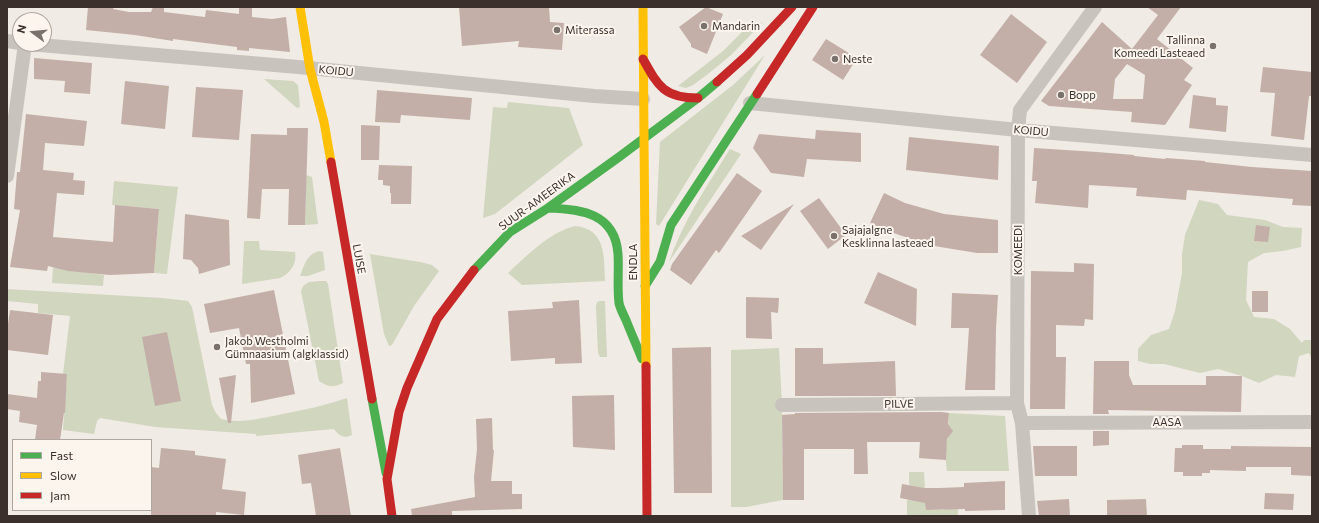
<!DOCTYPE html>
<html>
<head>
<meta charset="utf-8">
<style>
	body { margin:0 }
	#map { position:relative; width:1319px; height:523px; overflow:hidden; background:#f0ebe5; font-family:Commissioner,sans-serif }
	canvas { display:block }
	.frame { position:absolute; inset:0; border:8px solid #3b302b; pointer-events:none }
	.legend { position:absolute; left:12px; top:439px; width:140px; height:72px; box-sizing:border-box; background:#fbf5ee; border:1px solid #aea6a0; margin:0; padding:5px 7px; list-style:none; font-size:12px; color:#3b302b }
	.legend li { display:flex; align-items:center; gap:8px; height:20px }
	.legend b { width:20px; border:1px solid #aea6a0 }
	.north { position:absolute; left:12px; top:12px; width:40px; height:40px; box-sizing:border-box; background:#fbf5ee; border:1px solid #aea6a0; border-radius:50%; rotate:286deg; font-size:11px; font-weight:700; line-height:16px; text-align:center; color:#3b302b }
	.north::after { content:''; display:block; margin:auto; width:14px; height:18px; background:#7a716c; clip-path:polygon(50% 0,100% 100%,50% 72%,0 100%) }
</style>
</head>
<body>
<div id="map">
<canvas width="1319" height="523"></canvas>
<div class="frame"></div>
<ul class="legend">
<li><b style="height:5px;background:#4caf50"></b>Fast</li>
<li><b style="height:5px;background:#ffc107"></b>Slow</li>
<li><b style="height:5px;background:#c62828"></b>Jam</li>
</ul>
<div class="north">N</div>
</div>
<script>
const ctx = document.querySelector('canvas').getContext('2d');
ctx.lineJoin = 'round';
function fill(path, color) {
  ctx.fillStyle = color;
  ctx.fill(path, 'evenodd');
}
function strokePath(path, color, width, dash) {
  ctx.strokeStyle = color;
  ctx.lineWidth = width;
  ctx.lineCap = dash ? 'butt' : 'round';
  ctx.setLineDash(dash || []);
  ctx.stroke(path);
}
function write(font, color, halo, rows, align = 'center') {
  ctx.font = font + ' Commissioner,sans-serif';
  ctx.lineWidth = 4;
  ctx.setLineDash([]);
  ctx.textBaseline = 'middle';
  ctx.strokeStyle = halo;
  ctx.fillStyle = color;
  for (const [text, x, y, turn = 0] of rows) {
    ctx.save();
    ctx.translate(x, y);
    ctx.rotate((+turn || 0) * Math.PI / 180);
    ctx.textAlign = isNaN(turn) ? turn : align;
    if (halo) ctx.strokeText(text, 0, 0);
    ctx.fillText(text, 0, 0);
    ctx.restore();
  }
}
const green = new Path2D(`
	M763 22 731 55 708 74 693 85 686 88 678 86 723 51 744 30Z
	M765 55 659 226 656 224 660 142 733 85Z
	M264 79 293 81 298 85 300 107 297 108Z
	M508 102 569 108 583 145 495 214 483 218 493 107 507 108Z
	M730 149 741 154 669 262C683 221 707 186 730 149Z
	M306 175 312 177 318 224 305 225Z
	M114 181 178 187 167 274 154 273 159 209 112 205Z
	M1199 200 1218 204 1227 215 1265 220 1283 227 1302 228 1301 247 1283 251 1264 253 1248 262 1246 300 1254 317 1274 319 1290 329 1302 343 1304 340H1312V360L1309 353 1299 356 1295 377 1276 375 1259 383 1242 376 1218 369 1200 373 1164 364H1150L1138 361V349L1151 335 1169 329 1175 311 1182 273V254L1185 235Z
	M575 226C606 229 604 256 605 281L522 285 508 273C528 255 548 233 575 226Z
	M244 241H259L260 250 295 252C297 263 291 273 280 278L242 284Z
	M319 251 323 252 325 270 308 276H300C305 264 306 255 319 251Z
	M370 254 420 262 432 265 439 271 414 306 392 345 389 346 384 334Z
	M53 267 104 275 103 286 52 283Z
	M320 281H326L328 284 343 383C332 388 329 387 319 381L301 291 303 286 309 282Z
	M7 289 162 298 188 301 192 307 212 405 216 413 221 419C241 424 262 418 283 414 304 410 326 405 347 398L352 435C344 439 339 436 334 429L256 436V434L155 427 100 418 97 421 94 434 63 430 67 375 63 374 70 316 38 313V304L7 301Z
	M600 301H605L607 357H600L598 353 596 306 597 302Z
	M779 348 782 405 783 500 746 507H731V350Z
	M949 413 1005 416 1009 471H947C945 457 944 441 952 429L948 426Z
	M909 472H924L926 510H944V498H958V516H907V500H908L911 486 909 485Z`);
const building = new Path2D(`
	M88 7H114L113 9 129 12H151L153 7H164V12L205 17 206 10 239 14V7H252V17L272 19 286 17 290 52 249 48V51L237 50V47L173 39V41L135 35 86 30Z
	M459 7H549L550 22 564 23 562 50 518 47 519 41 462 46Z
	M706 7 723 14 707 54 691 47V44L679 27Z
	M1147 7H1181L1157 39 1193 68 1184 80 1192 85 1165 125 1131 122 1132 112 1049 106 1041 101 1102 22 1132 49 1158 15ZM1127 64 1145 75 1143 99H1113L1115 79Z
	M1011 14 1047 42 1017 83 980 55Z
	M826 39 857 58 843 80 812 60Z
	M34 58 92 63 90 94 64 92 65 81 34 79Z
	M1263 67 1312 72 1311 96H1309L1304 140 1271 136 1275 93 1260 92Z
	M125 81 169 86 165 129 121 124Z
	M196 87 243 90 239 140 192 137Z
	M377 90 472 98 470 120 401 115 400 123 375 122Z
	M1193 95 1216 98V105L1228 106 1226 132 1189 128Z
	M26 114 87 121 84 146 45 143 43 170 74 173 73 180 85 181 84 195 57 193 53 237 113 242 115 205 159 209 154 273 110 275 68 271 48 266 47 271 10 267 20 210 14 209 17 172H20Z
	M361 125 380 126 379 160H361Z
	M287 128H308L305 225H288L289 189H262L260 219 247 218 251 134 287 135Z
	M816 130 861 133V162L807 159 804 177 771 173 753 148 759 134 815 139Z
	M909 137 999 146 998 180 906 170Z
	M1034 148 1097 152 1134 155V156L1165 159 1166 158 1205 161V162L1252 167 1312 171V206L1292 205 1293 199 1187 190 1186 200 1136 196 1137 188 1089 185 1088 208 1035 203 1037 181H1032Z
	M379 165 412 166 411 204H391V193H390V186L383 185V180H378Z
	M737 173 762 191 719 253 716 250 691 285 670 270 672 264Z
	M884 193 905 203 944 214 998 220V253H977L928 245 888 231 870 223Z
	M819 198 846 235 828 249 800 211Z
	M794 204 761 250 741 236Z
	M185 214 229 220 230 265 199 274 198 268 191 260 183 259Z
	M1256 225 1270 227 1268 242 1254 241Z
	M1074 263 1094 264 1093 320 1085 319 1084 326 1056 325V357H1066L1065 409H1030L1031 271 1074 272Z
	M878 272 917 289 916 326 864 303Z
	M274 290 295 394 251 403 250 364H246L239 328 210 333 204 304Z
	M1252 291H1268V312H1252Z
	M952 293 998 295 996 329 995 390H965L969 328H951Z
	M746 297 779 298 778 313 771 312 772 339 746 338Z
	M579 300 582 363 555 364V358L511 361 508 311 553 308 552 302Z
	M10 310 53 315 48 355 7 350V331Z
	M167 332 181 401 155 406 142 337Z
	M711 347 712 493H674L672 348Z
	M795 348H823V364L895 361 896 396H795Z
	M1094 361H1129V375L1133 385H1206V376H1242L1241 412 1108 410 1109 414H1093Z
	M41 372 67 374 65 413H64L60 440H35L37 425 19 422 20 411 7 409V394L37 398 38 381H41Z
	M236 375 231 423H228L219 378Z
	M614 395 615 450 573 447 572 396Z
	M941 412 949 413 948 424 953 431 947 439 946 460 919 458 920 442H867L868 474H854V449H804V500H783L782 415 795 414V413Z
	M492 418 493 450H494L491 481H512V494H522V509L452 511V516H412L411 509 475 497 474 477 477 449 476 419Z
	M1093 431H1109V445L1093 446Z
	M1182 445H1203V449H1231V446L1312 447V476L1291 475V467H1246V471L1210 470V473H1202V476H1183V472H1174L1175 448H1182Z
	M1033 446H1077V476H1035Z
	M161 448 195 451V455L226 459 222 489 246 492 244 515 216 512V516H151V467L159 468Z
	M340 448 351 516H316L311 483 302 484 298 455Z
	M1005 481V510L965 511V509L926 510 925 503 900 498 902 484 924 488H940L964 487V483Z
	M1265 493 1294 494 1293 510 1264 509Z
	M1069 499 1070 516H1039L1037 501Z
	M1146 499 1147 516H1107V500Z`);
const street = new Path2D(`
	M7 41 20 43
	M28 44 298 67 594 96 643 99
	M750 103 1018 130 1312 155
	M7 176 25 44
	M782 405 1017 403
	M1022 423 1312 422
	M1029 516 1022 423 1017 403 1018 130 1020 110 1095 7`);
const fast = new Path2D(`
	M548 208C581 209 615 213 618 254 619 270 617 287 619 303 620 308 623 314 626 320 631 333 637 346 642 359
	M474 270 510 232 548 208 619 157 698 98 717 82
	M645 286 660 262 671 225 757 94
	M372 399 386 473`);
const slow = new Path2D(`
	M300 7 310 69 324 122 331 162
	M643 7 644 138
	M644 138 646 366`);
const jam = new Path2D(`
	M643 59C658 86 664 98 698 98
	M717 82 747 55 792 7
	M757 94 813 7
	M331 162 372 399
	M646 366 647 516
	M392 516 387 479 399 412 407 388 437 319 474 270`);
const markers = [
	[704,26,4,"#7a716c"],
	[557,30,4,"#7a716c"],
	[1213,46,4,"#7a716c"],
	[835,59,4,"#7a716c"],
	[1061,95,4,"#7a716c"],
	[834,236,4,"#7a716c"],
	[217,347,4,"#7a716c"]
];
const poiNames = [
	["Mandarin",712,26],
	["Miterassa",565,30],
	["Tallinna",1205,40,"right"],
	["Komeedi Lasteaed",1205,53,"right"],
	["Neste",843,59],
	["Bopp",1069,95],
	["Sajajalgne",842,230],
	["Kesklinna lasteaed",842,243],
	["Jakob Westholmi",225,341],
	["Gümnaasium (algklassid)",225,354]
];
const streetNames = [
	["KOIDU",336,71,5],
	["KOIDU",1031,131,5],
	["SUUR-AMEERIKA",537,201,-36],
	["KOMEEDI",1018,250,-90],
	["LUISE",359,259,80],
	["ENDLA",633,262,-90],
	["PILVE",899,404,-1],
	["AASA",1167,422]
];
fill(green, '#d1d6bf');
fill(building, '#c3afa7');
strokePath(street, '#c9c3be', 14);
strokePath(fast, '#4caf50', 9);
strokePath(slow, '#ffc107', 9);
strokePath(jam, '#c62828', 9);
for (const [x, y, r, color] of markers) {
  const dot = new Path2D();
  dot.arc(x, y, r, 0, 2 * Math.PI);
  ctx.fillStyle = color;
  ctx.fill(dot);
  strokePath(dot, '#fbf5ee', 1.5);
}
write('11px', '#3b302b', '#fbf5ee', poiNames, 'left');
write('11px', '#3b302b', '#fbf5ee', streetNames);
</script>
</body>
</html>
